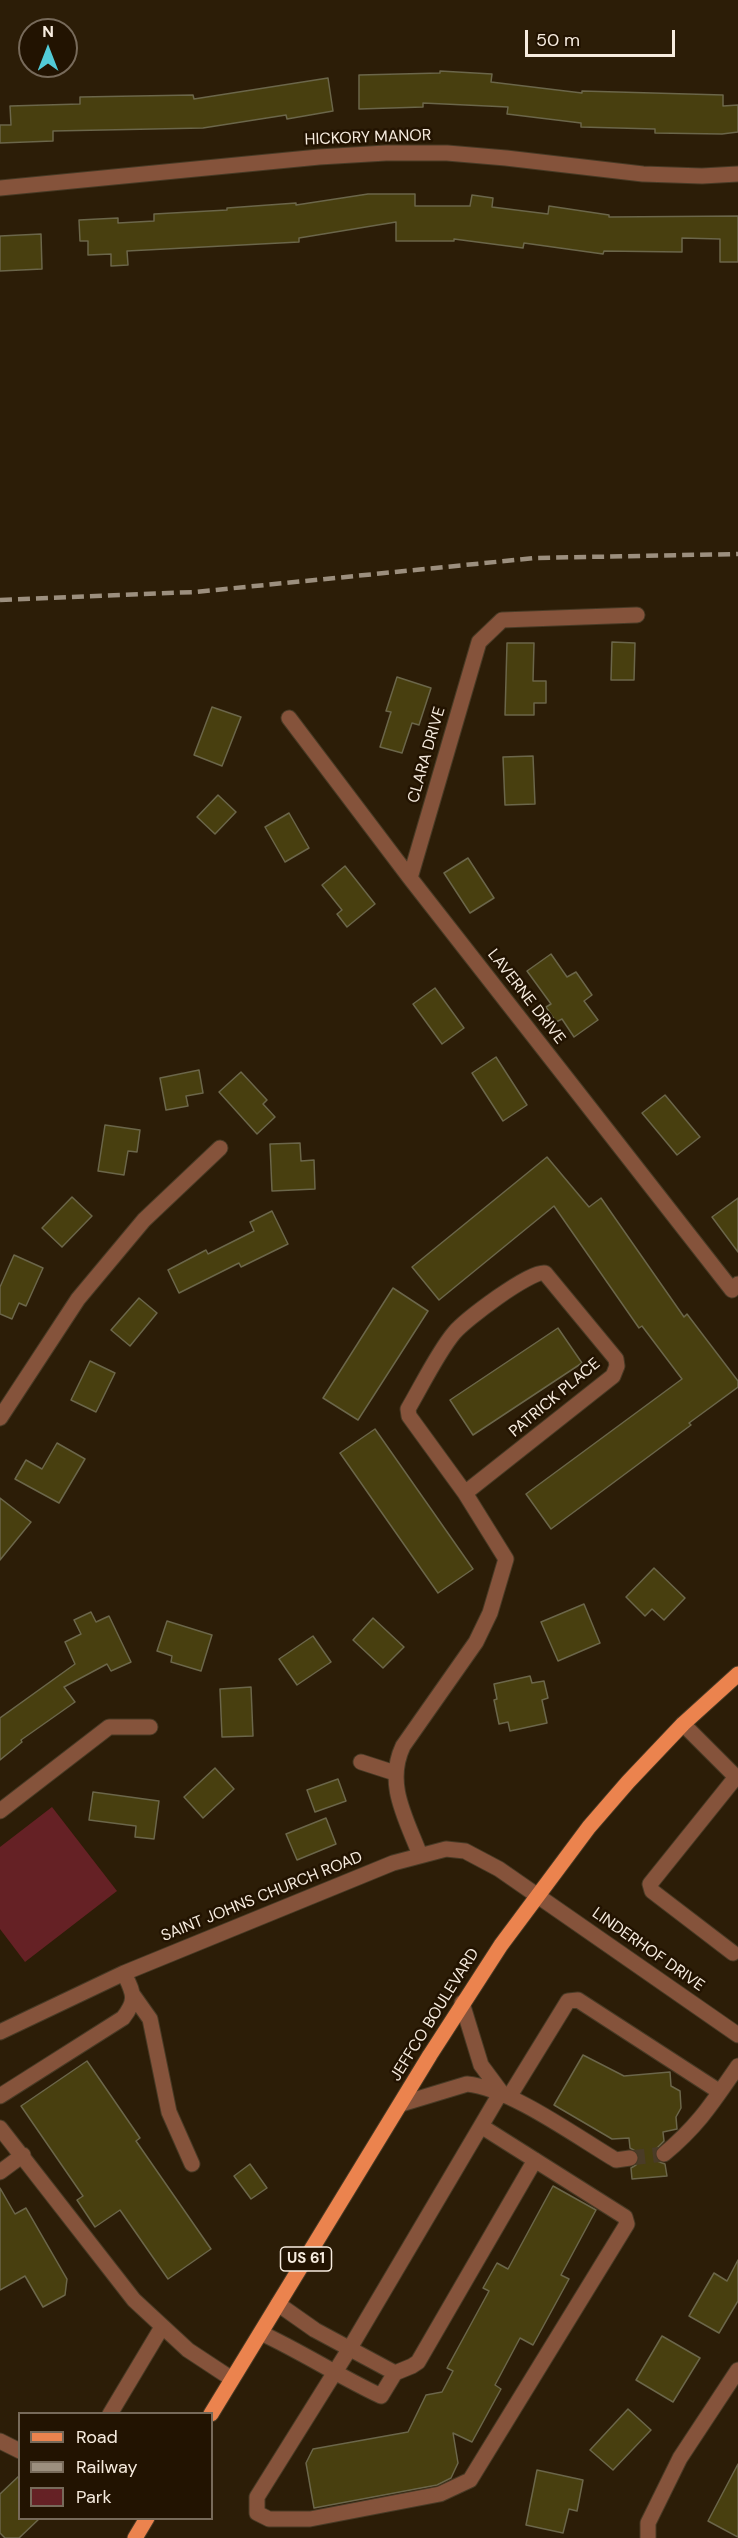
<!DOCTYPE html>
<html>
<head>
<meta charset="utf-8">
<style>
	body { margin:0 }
	#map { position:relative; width:738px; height:2538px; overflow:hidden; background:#2c1d07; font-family:"DM Sans",sans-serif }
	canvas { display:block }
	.legend { position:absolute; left:18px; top:2412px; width:195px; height:108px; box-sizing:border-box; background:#221301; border:2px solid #776a5a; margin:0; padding:8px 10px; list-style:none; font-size:18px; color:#f7ecdf }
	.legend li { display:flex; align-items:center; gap:12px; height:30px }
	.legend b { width:30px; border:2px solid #776a5a }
	.north { position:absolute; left:18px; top:18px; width:60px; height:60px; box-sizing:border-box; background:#221301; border:2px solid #776a5a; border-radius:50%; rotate:0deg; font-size:16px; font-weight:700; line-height:24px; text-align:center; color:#f7ecdf }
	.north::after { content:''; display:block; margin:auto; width:21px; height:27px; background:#52cbd7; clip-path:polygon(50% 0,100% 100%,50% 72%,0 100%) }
	.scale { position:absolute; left:525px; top:30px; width:150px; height:27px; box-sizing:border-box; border:3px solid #f7ecdf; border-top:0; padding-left:8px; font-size:18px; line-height:21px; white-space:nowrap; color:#f7ecdf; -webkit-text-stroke:4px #221301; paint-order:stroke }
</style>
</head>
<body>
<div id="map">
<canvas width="738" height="2538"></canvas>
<ul class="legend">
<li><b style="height:8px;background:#eb834e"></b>Road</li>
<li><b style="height:8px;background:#9c8f7e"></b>Railway</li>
<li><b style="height:16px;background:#652125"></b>Park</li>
</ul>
<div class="north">N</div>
<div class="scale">50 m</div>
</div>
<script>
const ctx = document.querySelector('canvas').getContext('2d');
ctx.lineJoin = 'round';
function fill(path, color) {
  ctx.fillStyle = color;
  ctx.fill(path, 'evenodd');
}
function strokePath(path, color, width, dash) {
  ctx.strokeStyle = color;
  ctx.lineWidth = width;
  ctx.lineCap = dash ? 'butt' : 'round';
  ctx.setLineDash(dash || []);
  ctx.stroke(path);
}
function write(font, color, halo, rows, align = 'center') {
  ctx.font = font + ' "DM Sans",sans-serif';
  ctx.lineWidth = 5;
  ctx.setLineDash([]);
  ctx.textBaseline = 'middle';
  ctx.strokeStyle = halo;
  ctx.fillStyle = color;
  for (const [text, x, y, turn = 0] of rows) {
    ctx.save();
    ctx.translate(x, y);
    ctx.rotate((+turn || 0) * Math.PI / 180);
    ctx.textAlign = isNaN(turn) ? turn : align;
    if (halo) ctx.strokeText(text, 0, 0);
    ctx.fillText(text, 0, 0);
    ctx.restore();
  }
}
const green = new Path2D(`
	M52 1807 117 1891 25 1962 0 1929V1847Z`);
const building = new Path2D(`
	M440 71 492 74 491 82 582 93V91L723 95V106L738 105V132L722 134 655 133V129L581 127V123L507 114 508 107 423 103V107L359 109V75L440 73Z
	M328 78 333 111 287 119 286 115 203 128 53 131V141L0 143V125H11L10 106 80 104V97L193 95 194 99Z
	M368 194H415V206H470L472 195 493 198 492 207 548 214 549 206 609 215V217L738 216V262H720V239L682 238V252L604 251 603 254 524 243 523 248 454 239V241H396V222L299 238V242L127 251 128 265 111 266V254L88 255V241H80L79 220 118 218V223L154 221V214L227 210V208L296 203V205Z
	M41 234 42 269 0 271V236Z
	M612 642 635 643 634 680H611Z
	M507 643H534L533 681H546V703H534V715H505Z
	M397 677 431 688 419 725 412 723 402 753 380 747 391 712 386 711Z
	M212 707 241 717 222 766 194 755Z
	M533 756 535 804 505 805 503 757Z
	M218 795 236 812 215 834 197 817Z
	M289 813 309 848 285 862 265 827Z
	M468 858 494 898 470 913 444 873Z
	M345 866 375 904 347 927 337 914 342 910 322 885Z
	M551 954 567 977 576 972 592 995 584 1001 598 1020 574 1037 562 1019 556 1022 546 1007 551 1004 527 971Z
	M435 988 464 1028 442 1044 413 1004Z
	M496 1057 527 1105 503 1121 472 1073Z
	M199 1070 203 1093 186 1096 188 1106 166 1110 160 1078Z
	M241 1072 267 1100 263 1104 275 1117 257 1134 219 1092Z
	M665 1095 700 1137 677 1155 642 1113Z
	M105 1125 140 1130 137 1152 128 1151 124 1175 98 1171Z
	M300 1143 301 1161 314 1160 315 1189 272 1191 270 1144Z
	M547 1157 589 1207 601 1198 684 1317 687 1314 738 1381V1387L689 1423 691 1425 551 1529 526 1494 682 1379 642 1326 639 1328 554 1206 439 1300 412 1267Z
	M72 1197 92 1216 62 1247 42 1228Z
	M738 1198V1252L712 1217Z
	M272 1211 288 1244 241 1267 239 1263 179 1293 168 1270 206 1250 208 1254 254 1231 250 1222Z
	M14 1255 43 1268 26 1306 19 1303 12 1319 0 1314V1287Z
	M393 1288 428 1311 358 1420 323 1398Z
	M139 1298 157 1313 130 1346 111 1330Z
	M558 1328 582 1363 473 1435 450 1400Z
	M90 1361 115 1373 96 1412 71 1400Z
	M375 1429 473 1569 438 1593 340 1453Z
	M57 1443 85 1459 59 1503 15 1479 26 1460 42 1469Z
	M0 1498 31 1522 0 1560Z
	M654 1568 685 1598 664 1620 652 1609 645 1616 626 1597Z
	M584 1604 600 1643 558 1661 541 1622Z
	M91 1612 96 1622 109 1616 131 1662 111 1671 107 1664 64 1687 75 1702 21 1740 22 1742 0 1760V1718L75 1664 65 1642 81 1634 74 1620Z
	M373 1618 404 1647 383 1668 353 1640Z
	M167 1621 212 1635 201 1671 171 1662 172 1656 157 1651Z
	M313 1636 331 1662 297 1685 279 1659Z
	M530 1676 532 1683 544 1681 548 1698 542 1700 547 1723 510 1731 508 1722 499 1724 494 1700 497 1699 494 1684Z
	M251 1687 253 1736 222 1737 220 1689Z
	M215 1768 234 1789 203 1818 184 1797Z
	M338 1779 346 1801 315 1812 307 1790Z
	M93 1792 159 1801 154 1839 135 1837 136 1826 89 1820Z
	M326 1818 336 1844 297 1860 286 1834Z
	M583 2055 624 2076 670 2072 671 2086 680 2091 681 2108 676 2117 677 2129 663 2132 664 2141 655 2150 654 2155 657 2161 665 2164 667 2176 632 2179 631 2168 636 2165 640 2157 637 2152 630 2148 629 2138 612 2139 554 2105Z
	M87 2061 140 2138 136 2141 211 2249 168 2279 120 2210 95 2227 77 2200 83 2196 21 2106Z
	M250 2164 267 2188 251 2199 234 2176Z
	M553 2186 596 2210 561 2275 569 2279 533 2345 520 2338 495 2385 501 2389 472 2442 453 2433 458 2463 451 2478 437 2485 314 2508 306 2463 313 2449 408 2432 426 2395 442 2392 453 2371 447 2368 489 2291 483 2288 497 2263 508 2269Z
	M0 2188 15 2214 26 2208 67 2279 65 2295 43 2307 25 2276 0 2290Z
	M738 2260V2301L719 2333 689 2316 714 2273 727 2281Z
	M662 2336 700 2358 673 2402 636 2380Z
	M628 2409 651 2430 613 2470 590 2450Z
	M738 2464V2537L708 2521Z
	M537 2470 583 2480 577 2511 569 2509 563 2533 526 2525Z
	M20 2475V2518H40L19 2538H5L0 2533V2494Z`);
const minorTunnel = new Path2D(`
	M630 2158 664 2154`);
const minor = new Path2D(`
	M0 188 319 157 386 153H447L506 158 643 174 702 176 738 174
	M289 718 410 878 732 1290 738 1284
	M410 878 479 642 502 620 637 615
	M0 1418 78 1299 144 1220 220 1148
	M683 1724 738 1779
	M361 1762 395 1773
	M0 1811 109 1727H150
	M420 1855C406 1818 385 1784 403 1746L476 1642 490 1613 506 1559 465 1493 409 1416 408 1409C421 1387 438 1352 454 1333 465 1320 530 1270 545 1273L616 1359 617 1366 613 1376 465 1493
	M733 1953 652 1891 650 1884 736 1777
	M133 1995 150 2019 169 2112 192 2164
	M462 2003 481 2065 501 2092
	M0 2032 124 1973 393 1863 446 1849 465 1851 499 1869 738 2035
	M0 2096 123 2018C138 1999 133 1993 124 1973
	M509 2097 568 2001 578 2000 720 2092
	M401 2104 467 2084C510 2088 577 2137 616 2160L630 2158
	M481 2126 625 2217 627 2224 470 2480 440 2494 310 2519H269L257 2513V2497L350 2348 481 2126 501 2092
	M0 2128 134 2300 188 2350 232 2379
	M664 2154C699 2125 713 2102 738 2066
	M0 2172 23 2155
	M278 2304 315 2330 395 2373
	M261 2333C302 2352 340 2377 381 2396L395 2373 412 2366 418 2362 535 2160
	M110 2414 162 2327
	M0 2441 20 2451
	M648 2538V2523L680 2458 738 2370`);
const major = new Path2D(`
	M211 2414 430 2055 501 1945 589 1827 628 1782 683 1724 738 1674
	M135 2538 147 2518`);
const rail = new Path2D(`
	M0 600 195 592 535 558 738 554`);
const shields = [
	[306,2259,51]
];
const shieldNames = [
	["US 61",306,2259]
];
const streetNames = [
	["HICKORY MANOR",368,138,-2],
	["CLARA DRIVE",427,755,-74],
	["LAVERNE DRIVE",526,997,52],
	["PATRICK PLACE",555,1398,-40],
	["SAINT JOHNS CHURCH ROAD",262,1897,-22],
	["LINDERHOF DRIVE",648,1950,35],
	["JEFFCO BOULEVARD",435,2015,-58]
];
fill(green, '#652125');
fill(building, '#483f0f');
strokePath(building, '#6b664a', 1.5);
strokePath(minorTunnel, '#4a3c27', 15, [15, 8]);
strokePath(minor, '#483a25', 17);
strokePath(major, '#483a25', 17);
strokePath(minor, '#85533b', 15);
strokePath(major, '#eb834e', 15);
strokePath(rail, '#9c8f7e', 4.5, [12, 6]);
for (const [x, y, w] of shields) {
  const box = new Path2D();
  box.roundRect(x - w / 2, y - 12, w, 24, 4.5);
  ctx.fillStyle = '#221301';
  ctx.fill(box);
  strokePath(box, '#f7ecdf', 1.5);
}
write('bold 15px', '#f7ecdf', null, shieldNames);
write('16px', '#f7ecdf', '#221301', streetNames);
</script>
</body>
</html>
